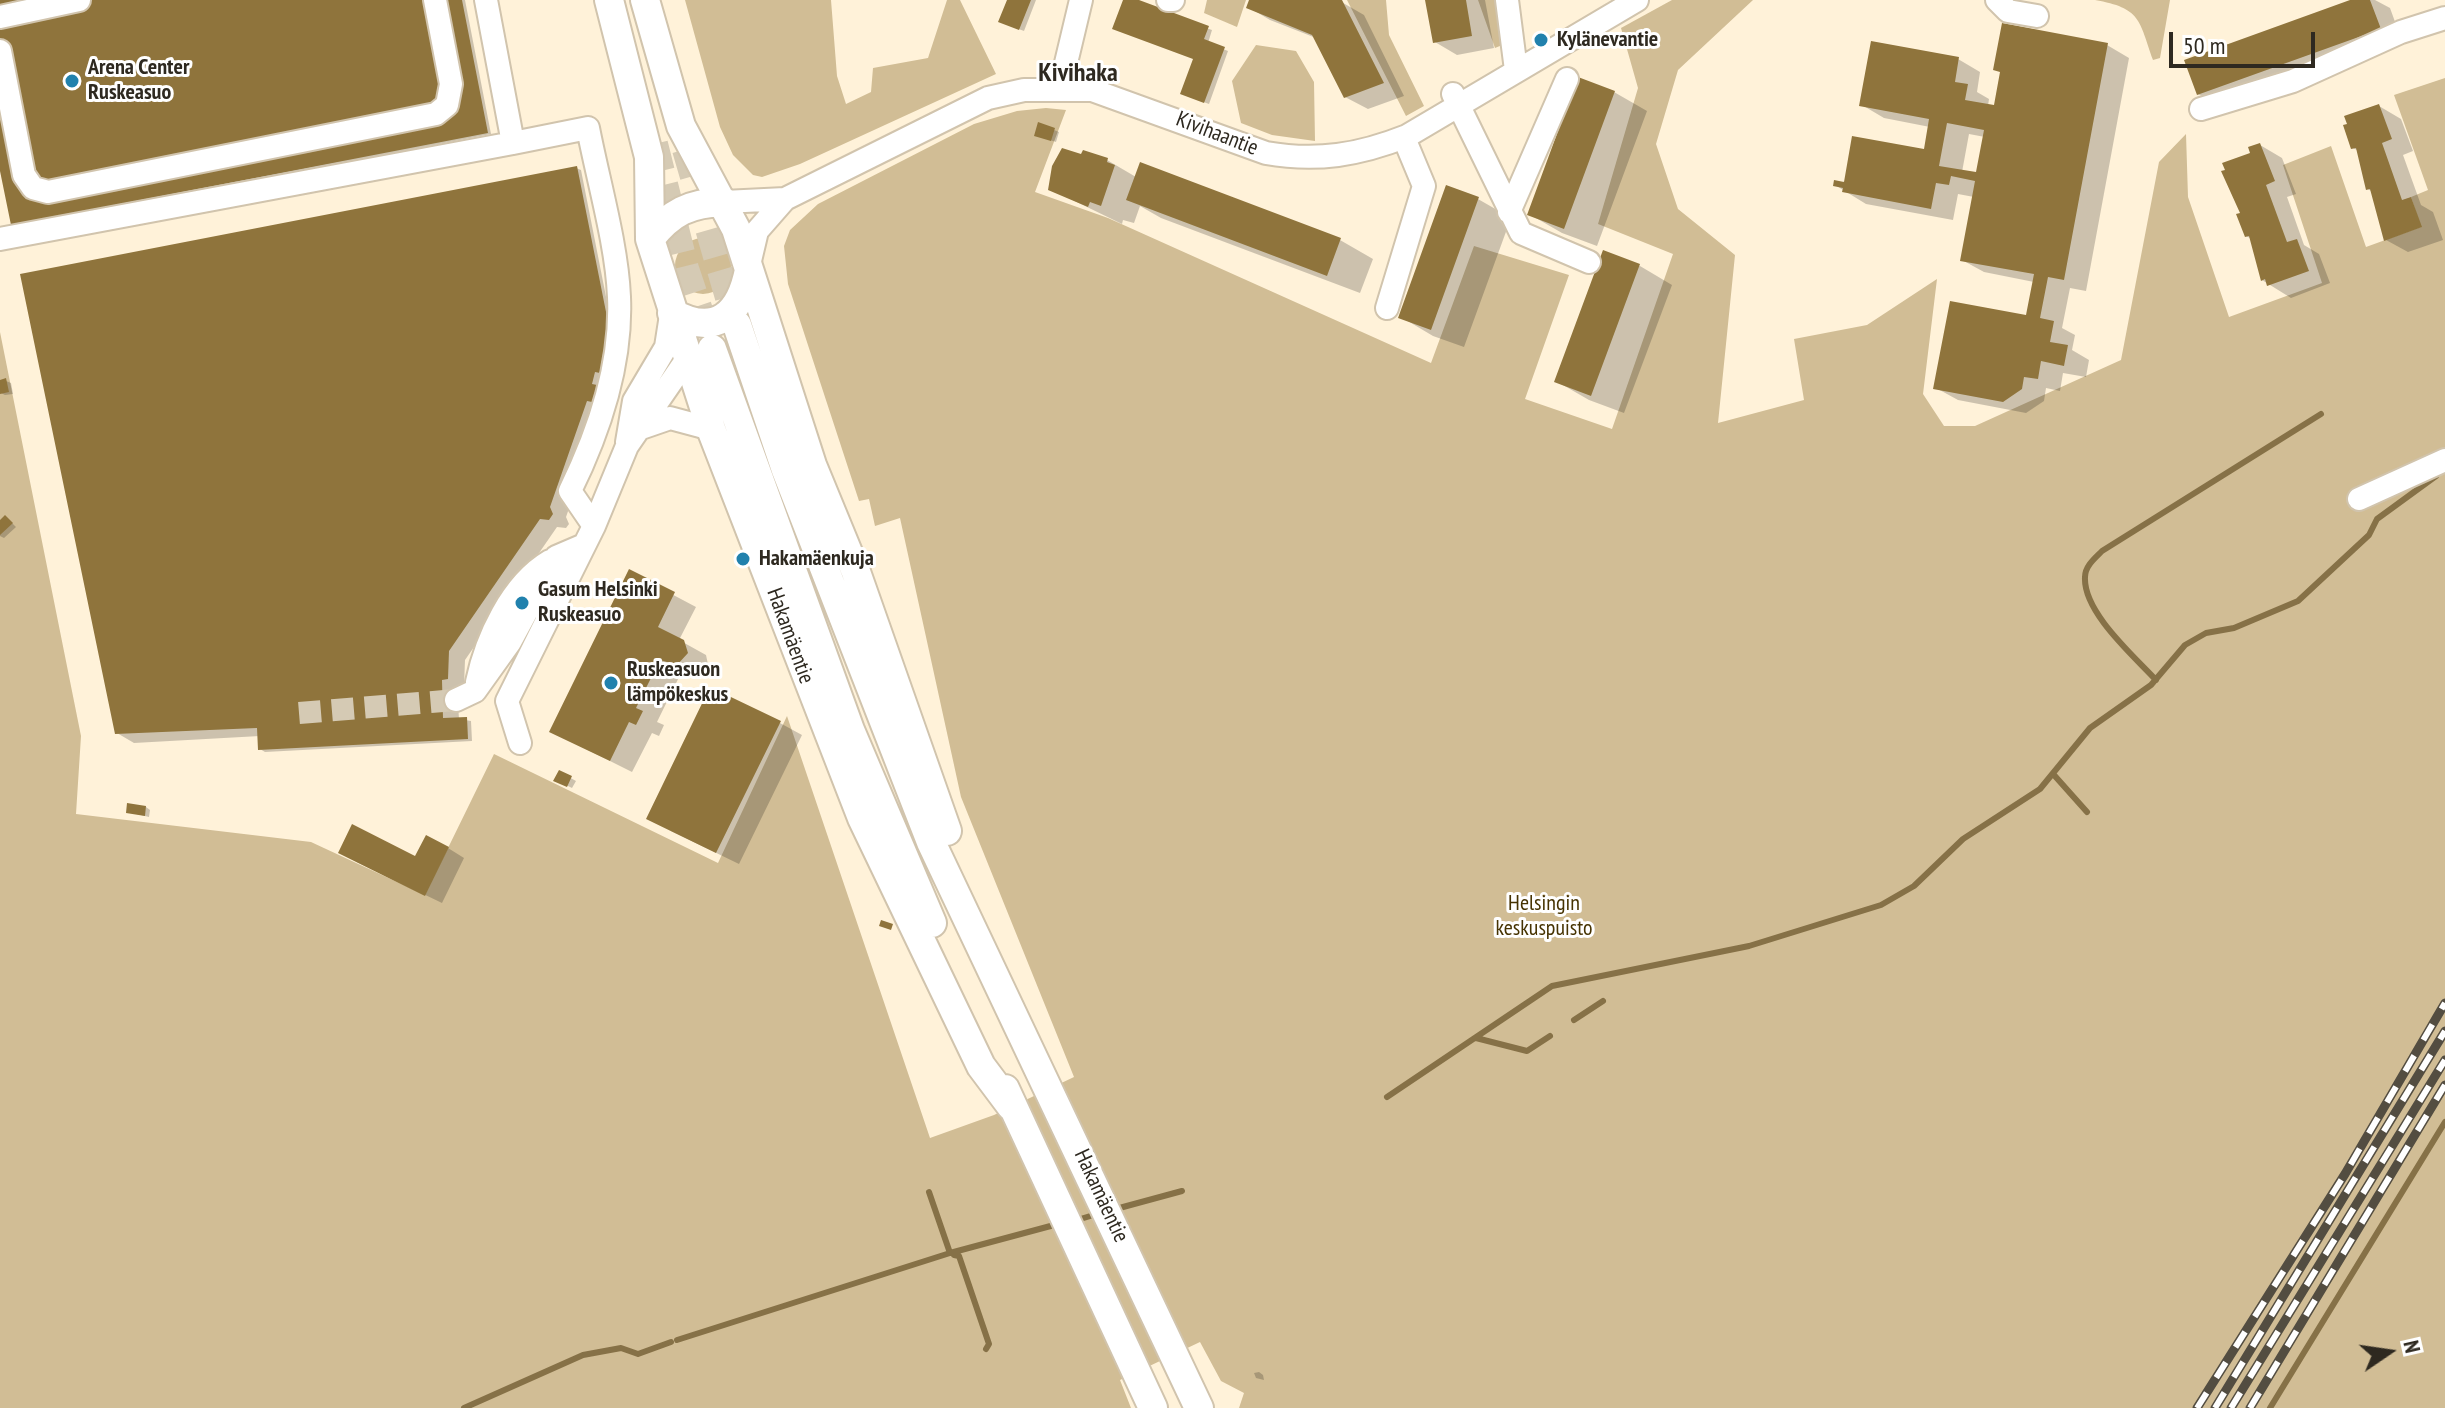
<!DOCTYPE html>
<html>
<head>
<meta charset="utf-8">
<style>
	body { margin:0 }
	#map { position:relative; width:2445px; height:1408px; overflow:hidden; background:#fff2d9; font-family:"PT Sans Narrow",sans-serif }
	canvas { display:block }
	.north { position:absolute; left:2349px; top:1312px; width:80px; height:80px; -webkit-text-stroke:6px #fff; paint-order:stroke; rotate:77deg; font-size:22px; font-weight:700; line-height:32px; text-align:center; color:#2e2920 }
	.north::after { content:''; display:block; margin:auto; width:28px; height:36px; background:#2e2920; clip-path:polygon(50% 0,100% 100%,50% 72%,0 100%) }
	.scale { position:absolute; left:2169px; top:32px; width:146px; height:36px; box-sizing:border-box; border:4px solid #2e2920; border-top:0; padding-left:10px; font-size:24px; line-height:28px; white-space:nowrap; color:#2e2920; -webkit-text-stroke:6px #fff; paint-order:stroke }
</style>
</head>
<body>
<div id="map">
<canvas width="2445" height="1408"></canvas>
<div class="north">N</div>
<div class="scale">50 m</div>
</div>
<script>
const ctx = document.querySelector('canvas').getContext('2d');
ctx.lineJoin = 'round';
function fill(path, color) {
  ctx.fillStyle = color;
  ctx.fill(path, 'evenodd');
}
function strokePath(path, color, width, dash) {
  ctx.strokeStyle = color;
  ctx.lineWidth = width;
  ctx.lineCap = dash ? 'butt' : 'round';
  ctx.setLineDash(dash || []);
  ctx.stroke(path);
}
function write(font, color, halo, rows, align = 'center') {
  ctx.font = font + ' "PT Sans Narrow",sans-serif';
  ctx.lineWidth = 6;
  ctx.setLineDash([]);
  ctx.textBaseline = 'middle';
  ctx.strokeStyle = halo;
  ctx.fillStyle = color;
  for (const [text, x, y, turn = 0] of rows) {
    ctx.save();
    ctx.translate(x, y);
    ctx.rotate((+turn || 0) * Math.PI / 180);
    ctx.textAlign = isNaN(turn) ? turn : align;
    if (halo) ctx.strokeText(text, 0, 0);
    ctx.fillText(text, 0, 0);
    ctx.restore();
  }
}
const green = new Path2D(`
	M685 0H831L837 76 846 104 871 92 873 68 928 58 947 0H960L996 74 800 164 762 177 753 175 733 155 720 127Z
	M1207 0H1246L1237 27 1204 13Z
	M1347 0H1386L1389 35 1424 106 1406 116Z
	M1478 0H1501L1507 43 1495 48Z
	M1672 0H1753L1678 70 1656 144 1678 209 1735 255 1718 423 1804 400 1794 339 1867 325 1937 279 1923 394 1944 426H1975L2121 360 2159 162 2186 134 2188 197 2229 317 2322 283 2283 165 2331 146 2366 247 2421 227 2411 197 2428 190 2394 95 2445 78V1408H1239L1244 1393 1221 1381 1200 1342 1120 1380 1131 1408H0V332L81 736 76 814 311 842 425 895 494 754 718 863 787 716 930 1138 994 1115 1074 1077 961 797 900 518 875 526 869 499 859 501 788 284 784 246 790 230 818 204 974 124 1017 111 1046 108 1066 110 1035 192 1108 218 1431 363 1474 246 1569 275 1525 399 1612 429 1673 254 1598 224 1638 88 1621 28Z
	M2095 0H2170L2160 58 2153 60C2139 20 2141 8 2095 0Z
	M1256 45 1296 51 1314 82 1315 141 1272 135 1241 123 1232 81Z
	M675 266a28 28 0 1 1 56 0a28 28 0 1 1-56 0Z`);
const shadow = new Path2D(`
	M0 0H465L491 134 17 226 12 224 0 160Z
	M1009 0H1036L1024 31 1005 24Z
	M1125 0 1212 30 1208 43 1228 51 1209 104 1187 96 1195 59Z
	M1250 0H1338L1364 15 1404 96 1368 109 1345 97 1316 38 1270 20 1248 7Z
	M1427 0H1485L1494 48 1457 55 1435 42Z
	M2356 0H2375L2390 8 2402 41 2220 106 2198 94Z
	M2107 45 2129 58 2086 291 2070 288 2062 328 2075 335 2072 350 2089 360 2086 377 2063 373 2060 391 2046 388 2044 401 2026 413 1958 400 1936 388 2028 317 2034 282 1984 272 1962 260 1974 197 1958 194 1953 220 1866 204 1835 185 1925 151 1930 127 1884 118 1862 105 1958 59 1980 72 1977 92 1989 99 1988 106 1995 107ZM1969 134 1985 137 1978 175 1962 172Z
	M1614 92 1647 111 1597 246 1562 233 1529 214Z
	M2379 106 2401 119 2413 151 2403 155 2421 205 2433 212 2443 240 2408 252 2386 240 2374 193 2368 189 2359 151 2353 148Z
	M1054 130 1059 132 1056 142 1041 137Z
	M2260 145 2282 158 2296 194 2287 197 2304 245 2319 254 2330 283 2291 298 2262 280 2252 239 2246 236 2243 214 2253 154Z
	M1107 160 1136 177 1340 240 1373 259 1360 293 1161 218 1140 206 1134 223 1123 220 1122 224 1050 189Z
	M576 168 581 170 612 327 604 409 566 517 569 524 566 528 557 527 465 660 464 687 457 688 459 719 471 721 472 741 265 752 260 749V736L134 743 117 733Z
	M1447 188 1478 199 1511 218 1464 347 1433 336 1401 317Z
	M1604 253 1640 266 1672 285 1624 413 1589 400 1556 381Z
	M6 381 11 383 13 394 5 395 1 393 0 382Z
	M6 517 16 527 4 538 0 536V523Z
	M630 572 696 607 679 640 706 655 709 669 698 677 682 671 657 722 664 725 659 736 652 733 632 772 574 743Z
	M780 723 802 735 739 864 671 831Z
	M560 772 576 781 572 788 556 780Z
	M146 807 150 810 149 817 128 812Z
	M448 848 464 858 442 903 357 862 416 858Z
	M1259 1372 1263 1375 1264 1380 1256 1378 1254 1373Z`);
const stream = new Path2D(`
	M2156 680C2134 656 2083 612 2085 577 2085 566 2095 558 2102 551L2321 414
	M2054 775 2087 812
	M1574 1020 1603 1001
	M1476 1038 1527 1051 1550 1036
	M1387 1097 1552 986 1749 946 1881 905 1914 886 1963 839 2040 789 2090 728 2151 685 2185 645 2206 633 2234 628 2298 601 2369 535 2377 519 2436 476
	M1112 1210 1182 1191
	M1077 1220 1097 1214
	M950 1253 1058 1224
	M954 1255 959 1256 989 1344 986 1349
	M677 1340 950 1253 929 1192
	M464 1408 583 1355 621 1348 638 1354 671 1342
	M2270 1408 2445 1122`);
const building = new Path2D(`
	M0 0H462L488 133 11 225 0 171Z
	M1007 0H1031L1019 30 998 22Z
	M1123 0H1139L1209 26 1204 39 1225 47 1204 103 1180 94 1193 59 1112 29Z
	M1249 0H1342L1384 83 1344 98 1312 35 1246 8Z
	M1425 0H1466L1472 36 1433 43Z
	M2350 0H2370L2381 29 2197 95 2184 60Z
	M2002 23 2108 43 2064 280 2048 277 2040 318 2054 321 2050 342 2068 345 2064 366 2041 361 2038 379 2024 377 2022 389 2003 402 1933 389 1950 301 2026 315 2034 274 1960 261 1975 181 1951 176 1949 185 1936 183 1931 209 1842 192 1843 188 1833 186 1834 180 1844 182 1852 136 1924 149 1929 119 1859 106 1871 41 1959 57 1955 82 1968 84 1965 100 1994 105 2000 72 1993 70ZM1947 123 1984 130 1976 172 1939 166Z
	M1578 77 1615 91 1564 229 1527 215Z
	M2379 104 2392 139 2382 143 2402 200 2411 197 2422 227 2384 241 2370 189 2366 190 2356 148 2351 149 2343 125 2347 124 2344 116Z
	M1038 122 1055 128 1051 141 1034 136Z
	M2260 143 2275 181 2266 185 2287 242 2297 239 2309 271 2267 286 2265 279 2261 281 2249 236 2245 237 2236 214 2240 213 2221 171 2225 170 2222 163 2250 153 2248 147Z
	M1062 148 1081 154 1083 150 1108 158 1107 162 1115 165 1101 206 1090 202 1088 207 1048 190 1052 166Z
	M1140 162 1341 238 1327 276 1126 200Z
	M577 166 608 322 600 373 595 372 592 384 597 385 592 402 587 401 550 507 553 514 549 520 540 519 449 651 448 679 442 680 443 718 467 717 468 739 258 750 257 728 115 734 20 274Z
	M1446 185 1479 197 1431 330 1398 318Z
	M1603 250 1640 264 1591 396 1554 382Z
	M6 378 9 392 0 394V380Z
	M5 515 13 523 0 535V520Z
	M629 569 675 592 658 627 684 640 688 653 677 665 660 660 636 708 643 711 636 725 629 722 610 761 549 732Z
	M710 687 781 721 716 853 646 819Z
	M559 770 572 776 567 787 553 781Z
	M127 803 146 806 145 816 126 813Z
	M352 824 415 856 426 835 449 847 425 896 338 853Z
	M881 920 893 924 891 930 879 926Z`);
const minorTunnel = new Path2D(`
	M299 713 456 700`);
const majorTunnel = new Path2D(`
	M654 144 685 269 710 343
	M686 149 737 325`);
const minor = new Path2D(`
	M1168 0H1173
	M1507 0 1516 70
	M1997 0 2008 11 2037 16
	M0 17 79 0
	M0 51 24 175 33 188 48 192 436 114 447 105 451 84 435 0
	M1060 88 1081 0
	M1453 94 1521 233 1589 262
	M2201 109 2293 81 2401 32 2445 18
	M513 143 588 128C598 180 617 245 619 297 622 364 599 432 570 491L594 526
	M724 202 785 199
	M1509 212 1567 79
	M0 239 513 143 486 0
	M749 265 757 231 785 199 988 98 1024 90H1092L1266 153C1317 162 1359 155 1407 136L1637 0
	M1387 308 1424 186 1404 138
	M641 428 670 418 711 429
	M627 442 634 401 666 347 671 315
	M2359 499 2445 460
	M477 682C486 639 511 584 550 561
	M456 700 475 691 510 642 556 557 584 545
	M507 701 594 526 627 446 687 359
	M507 701 520 743`);
const major = new Path2D(`
	M609 0 649 157 650 239 711 429 862 818 981 1066 1011 1106
	M645 0 681 126 736 229 812 465 856 572 947 831
	M650 239C671 212 690 203 724 202
	M672 313C716 337 740 315 749 270
	M737 325 786 470 931 842 1199 1408
	M712 349 850 730 932 923
	M1005 1089 1153 1408`);
const rail = new Path2D(`
	M2197 1408 2345 1174 2445 1003
	M2215 1408 2445 1031
	M2231 1408 2445 1060
	M2250 1408 2445 1085`);
const markers = [
	[1541,40,8,"#2181ad"],
	[72,81,8,"#2181ad"],
	[743,559,8,"#2181ad"],
	[522,603,8,"#2181ad"],
	[611,683,8,"#2181ad"]
];
const poiNames = [
	["Kylänevantie",1557,40],
	["Arena Center",88,68],
	["Ruskeasuo",88,93],
	["Hakamäenkuja",759,559],
	["Gasum Helsinki",538,590],
	["Ruskeasuo",538,615],
	["Ruskeasuon",627,670],
	["lämpökeskus",627,695]
];
const streetNames = [
	["Kivihaantie",1217,134,21],
	["Hakamäentie",790,636,70],
	["Hakamäentie",1101,1196,65]
];
const parkNames = [
	["Helsingin",1544,904],
	["keskuspuisto",1544,929]
];
const quarterNames = [
	["Kivihaka",1078,74]
];
fill(green, '#d1bd95');
fill(shadow, '#0003');
strokePath(stream, '#867147', 6);
fill(building, '#8f743c');
strokePath(minorTunnel, '#d5cab4', 22, [22, 11]);
strokePath(majorTunnel, '#d5cab4', 28, [28, 14]);
strokePath(minor, '#d1c4ad', 26);
strokePath(major, '#d1c4ad', 32);
strokePath(minor, '#fff', 22);
strokePath(major, '#fff', 28);
strokePath(rail, '#534d41', 9);
strokePath(rail, '#fff', 6, [18]);
for (const [x, y, r, color] of markers) {
  const dot = new Path2D();
  dot.arc(x, y, r, 0, 2 * Math.PI);
  ctx.fillStyle = color;
  ctx.fill(dot);
  strokePath(dot, '#fff', 3);
}
write('bold 22px', '#2e2920', '#fff', poiNames, 'left');
write('22px', '#2e2920', '#fff', streetNames);
write('22px', '#463302', '#fff', parkNames);
write('bold 26px', '#2e2920', '#fff', quarterNames);
</script>
</body>
</html>
